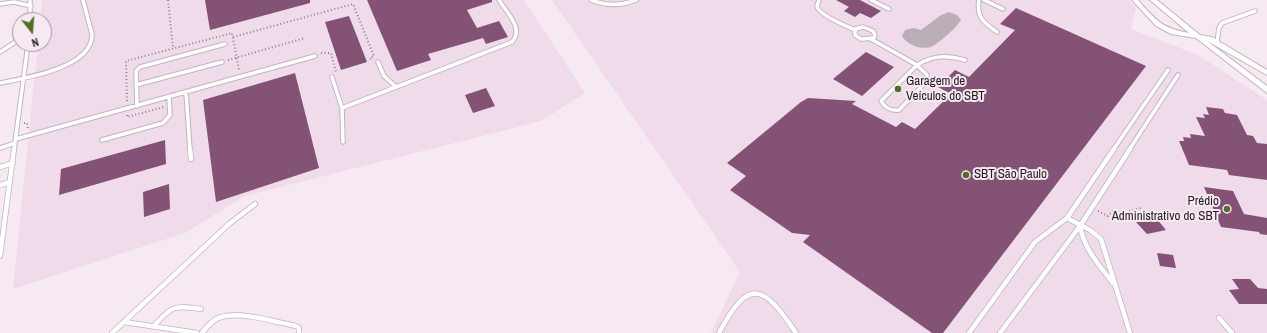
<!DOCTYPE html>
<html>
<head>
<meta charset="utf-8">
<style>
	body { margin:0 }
	#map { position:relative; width:1267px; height:333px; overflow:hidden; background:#f6e9f2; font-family:"Archivo Narrow",sans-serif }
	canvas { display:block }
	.north { position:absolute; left:12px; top:12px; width:40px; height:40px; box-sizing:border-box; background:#f6e9f2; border:1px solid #a1979e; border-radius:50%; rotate:163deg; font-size:11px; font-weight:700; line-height:16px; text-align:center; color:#221d21 }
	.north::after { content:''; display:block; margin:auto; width:14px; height:18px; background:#516e22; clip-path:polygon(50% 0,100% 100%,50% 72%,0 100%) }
</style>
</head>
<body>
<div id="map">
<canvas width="1267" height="333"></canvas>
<div class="north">N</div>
</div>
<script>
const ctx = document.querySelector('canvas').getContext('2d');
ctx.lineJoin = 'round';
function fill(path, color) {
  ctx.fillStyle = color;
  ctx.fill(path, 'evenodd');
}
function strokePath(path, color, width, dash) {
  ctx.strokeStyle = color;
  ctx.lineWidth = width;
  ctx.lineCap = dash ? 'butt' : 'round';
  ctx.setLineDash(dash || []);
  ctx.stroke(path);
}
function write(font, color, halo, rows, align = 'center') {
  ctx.font = font + ' "Archivo Narrow",sans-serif';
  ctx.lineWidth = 4;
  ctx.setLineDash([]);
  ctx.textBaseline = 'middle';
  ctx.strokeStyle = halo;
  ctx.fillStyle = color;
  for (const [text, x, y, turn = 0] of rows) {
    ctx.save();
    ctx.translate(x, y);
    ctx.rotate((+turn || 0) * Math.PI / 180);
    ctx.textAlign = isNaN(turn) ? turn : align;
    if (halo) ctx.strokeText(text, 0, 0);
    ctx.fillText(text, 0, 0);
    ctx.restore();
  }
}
const built = new Path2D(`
	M42 0H524L585 93 541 121 245 196 185 233 13 289 38 44H44V20H40Z
	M552 0H1129L1136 8 1131 29 1198 55 1267 100V333H711L740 272Z`);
const taxiway = new Path2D(`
	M949 12 957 15 961 20C956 28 941 41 933 46 922 51 907 45 902 36L905 30 914 28 921 30 941 15Z`);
const building = new Path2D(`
	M205 0H310V3L210 30Z
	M367 0H492V2L467 10 477 28 499 21 508 37 486 44 483 38 428 54 431 60 397 71Z
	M836 0H860L881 11 871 18 860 13 855 17 844 11 849 7Z
	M1016 8 1146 66 943 333H932L803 242 810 235 792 233 730 190 746 176 727 163 801 102 808 98 856 101 852 104 896 127 902 122 915 129 951 94 938 87 955 70 969 77 1015 30 1000 24Z
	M349 16 367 62 341 70 325 22Z
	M866 52 894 67 862 96 833 79Z
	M295 73 319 168 216 202 203 100Z
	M486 88 495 106 473 113 465 95Z
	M1206 107 1223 109 1225 113 1237 115 1247 135 1253 136 1257 143 1267 144V180L1229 175 1227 170 1189 165 1179 141H1184L1183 137 1191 138 1190 134 1205 136 1196 117 1205 118 1203 114 1209 115Z
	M165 140 166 164 59 195 61 169Z
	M169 184 170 209 144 217 143 192Z
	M1204 187 1233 191 1244 214 1267 218V235L1260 234 1259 232 1221 227Z
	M1156 218 1166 230 1147 234 1136 222Z
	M1157 253 1173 255 1176 268 1160 266Z
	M1232 279H1250L1258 288 1267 289V304H1239L1229 290 1239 289Z`);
const path = new Path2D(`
	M168 0 173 48
	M233 37 353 4 374 56 370 58 371 60
	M321 53H331L336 72
	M228 60 305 38
	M127 101 126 61 232 33 239 70
	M127 115V117L164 107
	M24 123H27L28 129
	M1098 211 1108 216 1114 210 1124 216 1130 211 1141 208`);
const serviceFar1 = new Path2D(`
	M30 0V20
	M591 0C607 6 620 6 636 0
	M819 0C819 0 817 6 817 6 817 14 848 27 855 30
	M871 0 889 9
	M979 0C976 17 984 23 997 32
	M984 0 1003 9
	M0 4 14 2 31 6
	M863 27 873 31 875 35 874 38 861 39 855 35V29Z
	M871 39 917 65
	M1217 42 1219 28 1222 23 1255 11
	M0 52 20 39
	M378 62 384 76 396 87
	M917 65 927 75 925 83 899 110C891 111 885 108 881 101Z
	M917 65C933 55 947 55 965 60
	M332 77 342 108 343 142
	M0 83C25 78 93 68 92 34L83 0
	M136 85 222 62
	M186 92 190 150
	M137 106 136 71 140 67 225 44
	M342 108 512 42C524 28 507 13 499 0
	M16 139 315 56
	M102 140 163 123 170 115 169 97
	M0 148 15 143
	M14 150 28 44
	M1113 150 1168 70
	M1129 150 1178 75`);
const service = new Path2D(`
	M190 149 191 159
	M0 167 13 163
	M0 185 10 182
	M1067 218 1090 230 1101 239 1130 333
	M1080 226C1084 249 1099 265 1113 283
	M0 256 14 149
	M1219 318 1232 333
	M124 322 197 333
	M154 326C171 306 175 305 201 309
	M112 333 229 224 255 204
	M202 333C207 327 213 319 221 317 241 311 276 322 296 326L299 328V333
	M719 333C749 276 764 285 796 333
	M969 333 1035 242 1067 218 1114 149
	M1000 333 1080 226 1130 149`);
const minor = new Path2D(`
	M1132 0H1138C1156 20 1161 28 1189 33L1150 0H1157L1200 35 1212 37 1267 70V75L1207 41 1267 86V93L1196 38 1171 34 1156 26Z`);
const markers = [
	[898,89,4,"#516e22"],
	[966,175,4,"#516e22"],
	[1227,209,4,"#516e22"]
];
const poiNames = [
	["Garagem de",906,82],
	["Veículos do SBT",906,97],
	["SBT São Paulo",974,175],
	["Prédio",1219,202,"right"],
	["Administrativo do SBT",1219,217,"right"]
];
fill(built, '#efdbe9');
fill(taxiway, '#baafb6');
fill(building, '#835275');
strokePath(serviceFar1, '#c2b6be', 5.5);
strokePath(service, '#c2b6be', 6);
strokePath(minor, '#c2b6be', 2);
strokePath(path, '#8d848b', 2, [1, 2.5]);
strokePath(serviceFar1, '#fff', 3.5);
strokePath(service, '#fff', 4.5);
fill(minor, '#fff');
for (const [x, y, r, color] of markers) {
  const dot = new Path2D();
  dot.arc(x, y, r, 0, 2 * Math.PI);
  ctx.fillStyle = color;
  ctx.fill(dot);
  strokePath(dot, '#f6e9f2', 1.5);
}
write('13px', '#221d21', '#f6e9f2', poiNames, 'left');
</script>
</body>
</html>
